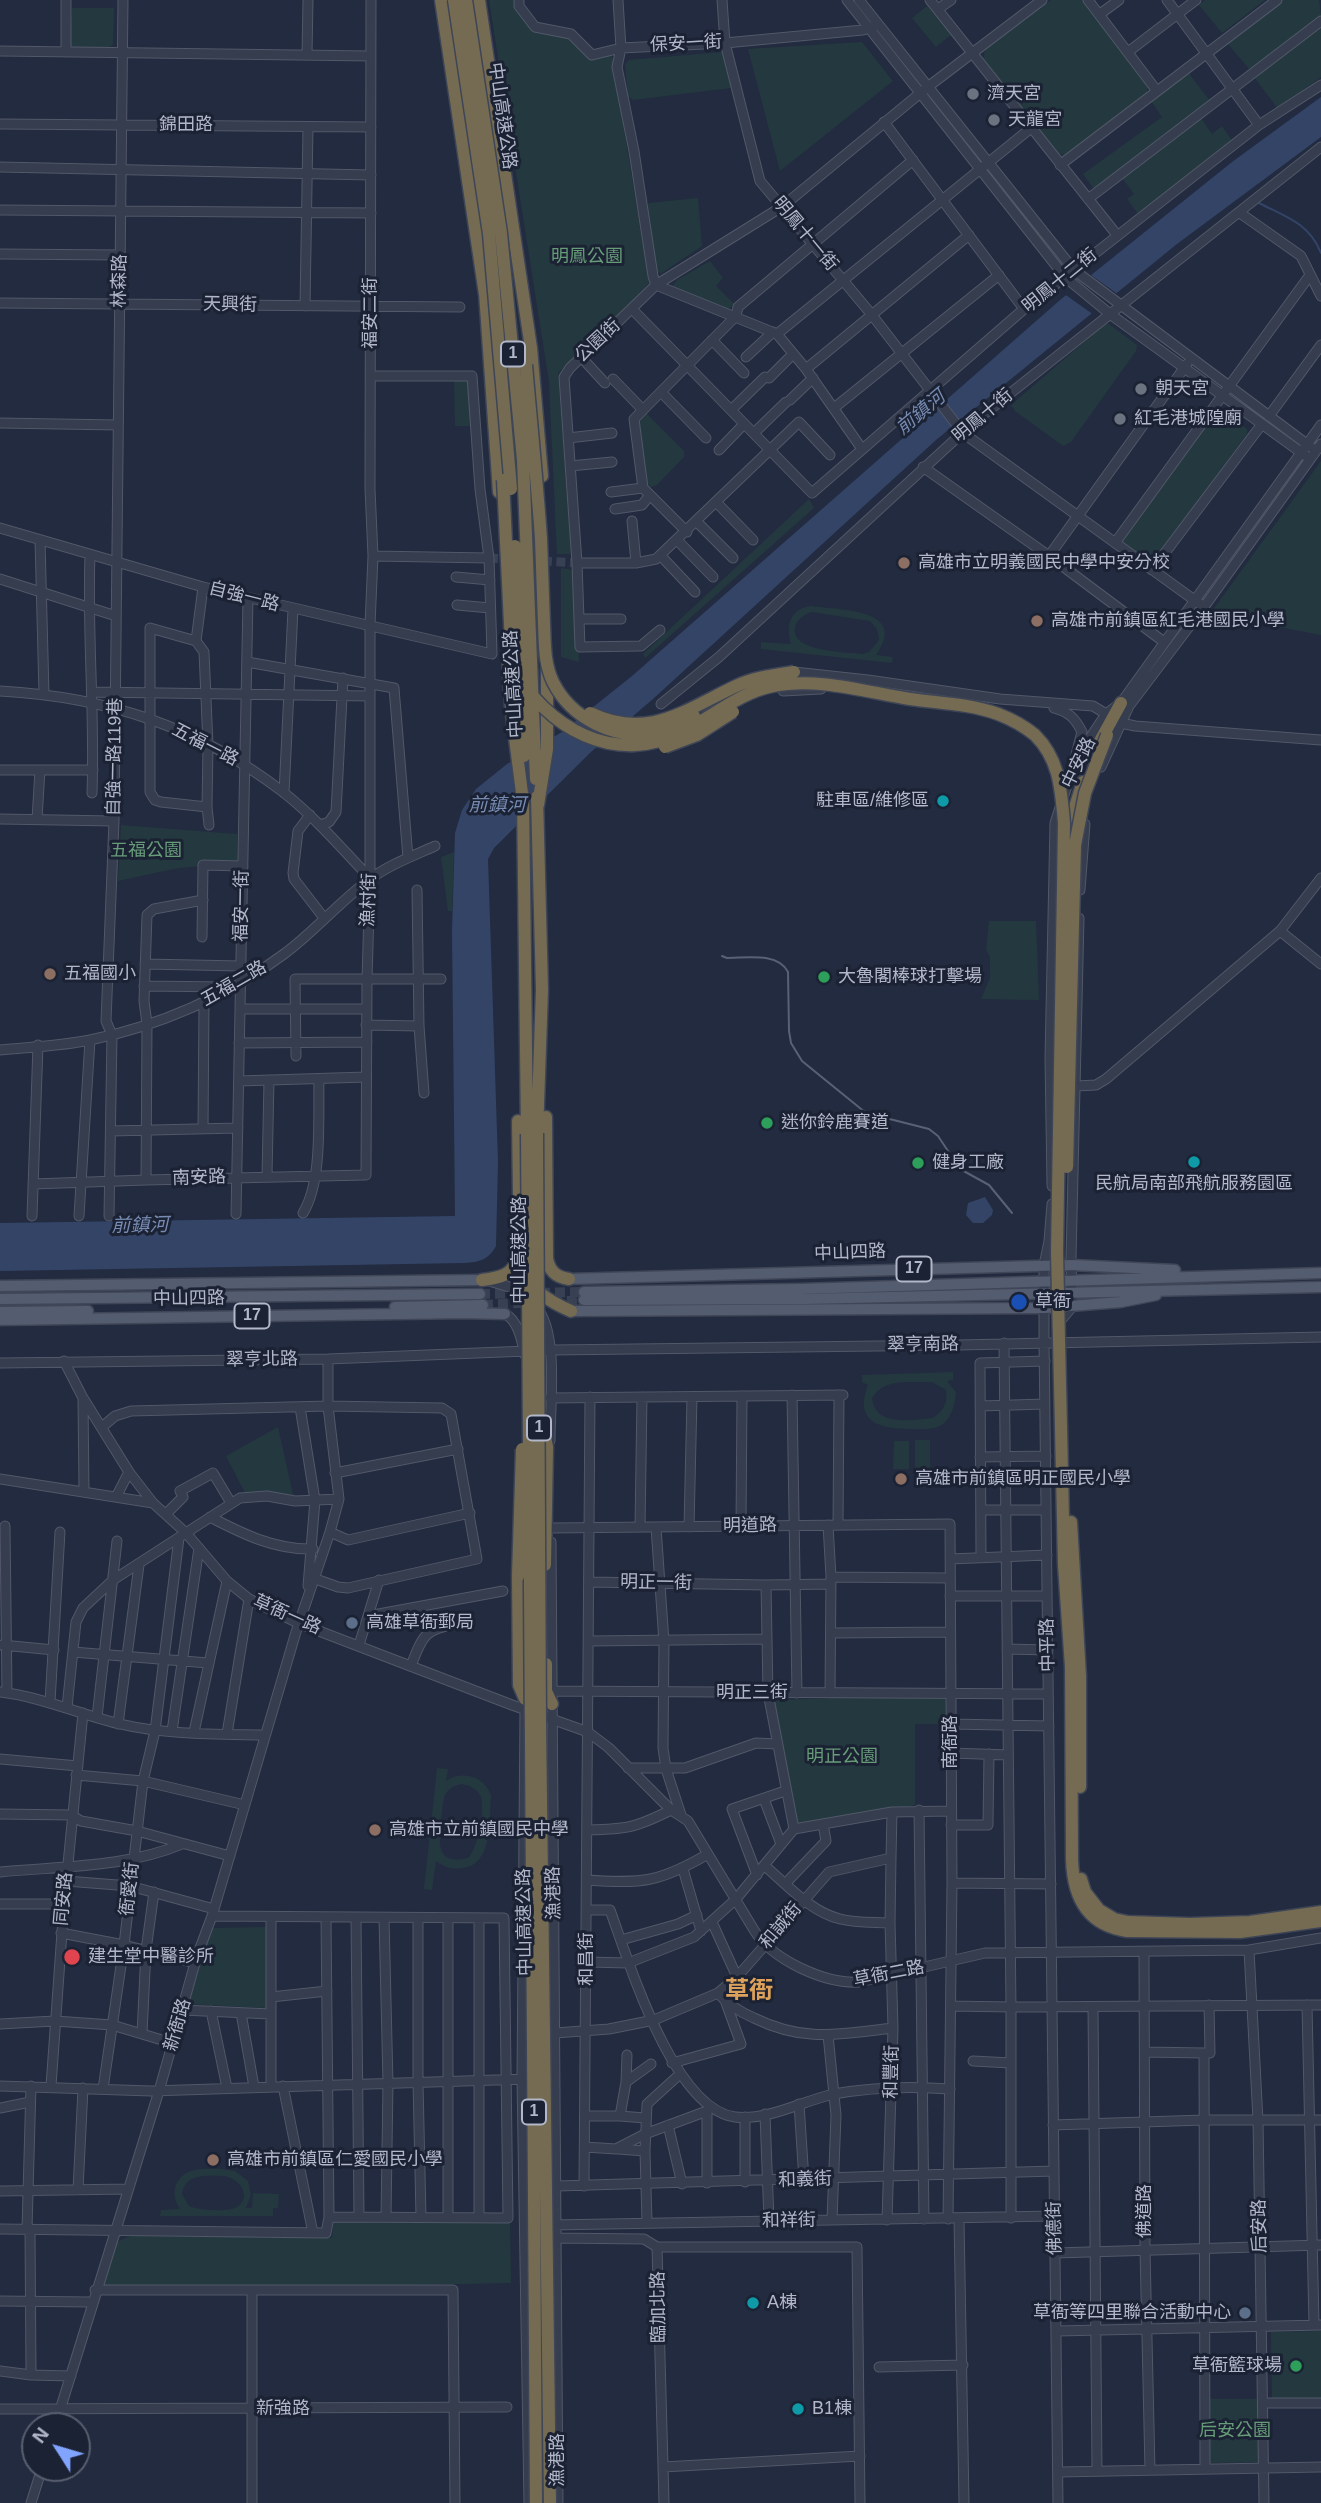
<!DOCTYPE html>
<html>
<head>
<meta charset="utf-8">
<style>
	body { margin:0 }
	#map { position:relative; width:1321px; height:2503px; overflow:hidden; background:#222b3f; font-family:Helvetica,sans-serif }
	canvas { display:block }
	.north { position:absolute; left:21px; top:2412px; width:70px; height:70px; box-sizing:border-box; background:#1b2233; border:2px solid #575e6f; border-radius:50%; rotate:307deg; font-size:19px; font-weight:700; line-height:28px; text-align:center; color:#b2b8ca }
	.north::after { content:''; display:block; margin:auto; width:24px; height:32px; background:#81a4ff; clip-path:polygon(50% 0,100% 100%,50% 72%,0 100%) }
</style>
</head>
<body>
<div id="map">
<canvas width="1321" height="2503"></canvas>
<div class="north">N</div>
</div>
<script>
const ctx = document.querySelector('canvas').getContext('2d');
ctx.lineJoin = 'round';
function fill(path, color) {
  ctx.fillStyle = color;
  ctx.fill(path, 'evenodd');
}
function strokePath(path, color, width, dash) {
  ctx.strokeStyle = color;
  ctx.lineWidth = width;
  ctx.lineCap = dash ? 'butt' : 'round';
  ctx.setLineDash(dash || []);
  ctx.stroke(path);
}
function write(font, color, halo, rows, align = 'center') {
  ctx.font = font + ' Helvetica,"Noto Sans TC",sans-serif';
  ctx.lineWidth = 6;
  ctx.setLineDash([]);
  ctx.textBaseline = 'middle';
  ctx.strokeStyle = halo;
  ctx.fillStyle = color;
  for (const [text, x, y, turn = 0] of rows) {
    ctx.save();
    ctx.translate(x, y);
    ctx.rotate((+turn || 0) * Math.PI / 180);
    ctx.textAlign = isNaN(turn) ? turn : align;
    if (halo) ctx.strokeText(text, 0, 0);
    ctx.fillText(text, 0, 0);
    ctx.restore();
  }
}
const green = new Path2D(`
	M489 0H518L535 29 566 37 591 60 612 55 649 283 619 316 558 373 571 551 570 554H557L549 382Z
	M1051 0H1084L1148 86 1147 93 1064 155 1057 153 983 59 985 50Z
	M1205 0H1265L1222 33 1199 5Z
	M1283 0H1319L1321 16 1250 70 1227 43Z
	M927 6 951 35 936 47 912 18Z
	M72 8H114L113 45 109 48 74 49 70 46Z
	M1321 28V77L1278 109 1254 77Z
	M862 42 893 81 780 171 748 49Z
	M723 52 731 88 633 100 628 96 625 64 629 60Z
	M1187 71 1210 101 1094 189 1083 174 1162 117 1151 101Z
	M1201 118 1212 134 1222 126 1233 142 1138 214 1127 199 1134 194 1122 178Z
	M698 198 702 246 662 273 655 272 646 208 649 203Z
	M710 261 723 278 716 286 734 304 729 309 672 287 677 280Z
	M1105 324H1109L1137 345 1136 351 1071 442 1063 446 1015 411 1011 405Z
	M468 380 470 426H455L454 381Z
	M1222 409 1247 429V434L1153 563 1147 564 1120 544 1121 539 1216 410Z
	M644 414H647L684 451V457L657 485 651 487 645 482 638 424Z
	M1321 461V635L1210 614Z
	M809 499 814 508 645 658 643 654Z
	M561 568 574 570 575 572 579 662 561 657Z
	M810 606C838 610 910 608 876 655L893 657 892 663 761 649V642L791 644C786 626 789 610 810 606ZM812 612 870 621 877 629 879 640 869 652 863 654C847 652 789 652 795 627 797 619 805 614 812 612Z
	M121 825 237 834V869L202 866 178 868 118 881Z
	M454 852 452 911H448L441 857Z
	M989 921H1036L1039 1000 981 999 990 978V957L986 950Z
	M953 1372V1380L947 1381 956 1392C955 1404 952 1419 940 1426 932 1430 922 1429 913 1429 882 1429 853 1424 868 1385L862 1382V1375ZM932 1382 946 1390C948 1403 944 1410 933 1418 911 1420 875 1427 872 1398 885 1377 910 1383 932 1382Z
	M278 1427 294 1499 246 1495 226 1456Z
	M915 1440H930V1468H915Z
	M894 1441H909V1469H893Z
	M945 1695V1724H915V1805L797 1825 770 1700Z
	M437 1768 448 1769 446 1781C462 1770 484 1776 491 1795 489 1818 494 1864 463 1868 452 1870 444 1867 436 1861L432 1890 424 1889ZM462 1784C470 1786 477 1788 481 1797 485 1809 478 1849 468 1858 435 1866 439 1841 441 1819 443 1810 442 1798 447 1792 451 1787 456 1785 462 1784Z
	M267 1927 266 2008 188 2004 212 1928Z
	M221 2169 235 2171 248 2181 251 2195 246 2208H252L253 2193 279 2194 278 2208H273V2216H160L161 2210 180 2209C170 2195 174 2177 191 2171 200 2168 212 2169 221 2169ZM224 2176C243 2179 252 2200 235 2208 226 2212 198 2210 189 2206L182 2194C185 2173 207 2176 224 2176Z
	M334 2221 510 2222 511 2283 100 2291 113 2244 130 2236 332 2238Z
	M1321 2331V2401L1272 2402 1271 2332Z
	M1209 2399H1261V2462L1209 2463Z`);
const water = new Path2D(`
	M1321 97V137L1177 244 936 440 653 699 591 752 494 848 488 859 498 1162 496 1246C488 1260 480 1262 464 1263L0 1271V1223L455 1216 452 931 455 833 462 810 476 789 507 764 562 732 632 676 1060 300 1232 162Z
	M985 1197 993 1210 992 1215 983 1223H973L966 1215 968 1203Z`);
const pier = new Path2D(`
	M1088 273 1119 295 1094 315 1063 293Z`);
const stream = new Path2D(`
	M1259 203C1286 217 1309 223 1321 253`);
const minorTunnel = new Path2D(`
	M489 558 577 563`);
const majorTunnel = new Path2D(`
	M480 1294 584 1292
	M552 1302 584 1300
	M483 1305 536 1302`);
const minor = new Path2D(`
	M519 0V6L535 27 571 34 592 55 621 48 725 43 863 30 874 26
	M618 0 621 48 617 67 634 151 653 276 656 285 570 368 564 377 577 563 580 647 641 646 660 630
	M722 0 725 43 760 181 872 315 963 433 1204 607
	M847 0 1065 277 1110 314 1306 456
	M859 0 1074 270 1312 448
	M930 0 1117 235
	M1088 0 1157 91
	M1167 0 1259 125
	M938 9 951 0
	M1100 14 1119 0
	M0 51 371 56
	M66 52V0
	M1128 52 1196 0
	M307 55 308 0
	M884 122 1024 309
	M0 124 371 127
	M1060 165 1277 0
	M0 167 371 175
	M1088 199 1321 21
	M0 210 371 213
	M1240 213 1301 256 1321 296
	M0 254 120 255
	M656 285 783 206 929 86 1042 0
	M656 285 777 334 806 369 862 449
	M0 303 460 307
	M305 306 308 127
	M632 309 812 493 1024 309 1259 125 1321 85
	M777 334 1031 128
	M712 340 744 373
	M581 357 605 383
	M746 357 773 332
	M806 369 969 235
	M769 378 793 354
	M613 379 643 410
	M661 392 706 438
	M790 400 813 378
	M834 408 999 275
	M731 410 765 377
	M1269 416 1321 345
	M0 423 118 425
	M754 433 786 402
	M568 438 612 433
	M719 450 744 424
	M570 466 612 462
	M923 467 1049 556 1164 642
	M611 492 643 488
	M717 503 753 540
	M615 509 642 505 650 495
	M632 521 636 563
	M697 522 733 558
	M0 528 203 587 492 654 489 558 480 489 472 376H371
	M687 532 643 488 634 419 736 316 738 307 913 160
	M40 540 44 694
	M677 540 713 577
	M1115 543 1310 275
	M90 555C87 634 95 713 92 793
	M373 556 489 558
	M661 556 695 592
	M1049 556 1187 364
	M577 563H636L656 559 799 422 830 455
	M1152 570 1262 424
	M456 577 490 580
	M0 579 116 616
	M457 605 490 608
	M579 619H621
	M196 641 203 587
	M247 662 394 688 408 858
	M794 672 868 680 1000 699 1093 706 1121 723 1135 726 1321 740
	M0 691C107 697 197 726 283 792 315 817 342 849 370 878
	M783 691 821 689
	M92 692 370 696
	M661 704 719 657 974 422 1321 147
	M1054 708C1069 712 1075 718 1082 732L1076 755
	M1101 767 1129 706 1204 607 1321 444
	M0 770H93
	M284 793 293 609
	M207 807 161 802 155 800 150 792V628L196 641 204 652 208 745 207 807 209 825
	M310 815 298 831 293 873 294 879 324 918
	M0 819 114 821
	M37 819 40 770
	M320 825 329 822 336 812 343 678
	M417 890 419 1026 424 1093
	M1080 890 1085 824
	M203 900 154 909 147 915 144 1001 147 1024 146 1180 366 1175 367 979 370 878V625L373 556 370 489 371 0
	M1280 931 1321 964
	M202 937 203 865 243 866
	M145 964 241 966
	M144 986 230 987
	M240 1009H367
	M366 1025 419 1026
	M239 1043 367 1042
	M0 1050C30 1047 61 1046 90 1040 159 1026 228 996 284 954 314 932 339 902 369 880 388 865 413 856 435 846
	M296 1056 295 979H441
	M239 1081 366 1077
	M1076 1086 1096 1085 1106 1079 1280 931 1321 878
	M203 1129 204 1002
	M111 1131 238 1128
	M267 1176 269 1080
	M33 1184 146 1180
	M1052 1186 1050 1058 1055 823 1072 770 1084 747 1106 714 1121 703 1321 425
	M1052 1204 1049 1241 1044 1265V1341L1058 2503
	M303 1213C323 1181 318 1116 319 1079
	M236 1214 248 598
	M32 1216 38 1045
	M79 1216 90 1040
	M109 1216 112 1035 106 1021 114 821 123 0
	M489 1281 516 1289 529 1301
	M539 1311C558 1337 550 1407 550 1441
	M505 1314C518 1320 522 1341 525 1355
	M1057 1325 1072 1307 1071 1258 1079 918
	M1004 1343 1011 2007 1321 2005
	M64 1361 83 1398 129 1472 153 1503 186 1533 227 1581 249 1599 298 1623 512 1705 588 1732 609 1748 671 1810 688 1821 754 1930C772 1960 825 1984 859 1982L985 1953 1249 1950 1321 1938
	M0 1363 328 1359 552 1350 959 1345 1321 1337
	M792 1395 797 1693
	M550 1398 843 1395
	M83 1400 84 1492
	M980 1406 1045 1404
	M300 1407 315 1500 308 1586
	M102 1427 115 1416 131 1411 328 1406 442 1408 451 1414 477 1559 348 1588 338 1587 313 1578
	M980 1457 1046 1456
	M335 1473 458 1449
	M0 1479 153 1503
	M116 1497 129 1472
	M981 1510H1046
	M166 1514 183 1497 180 1491 213 1473 231 1503
	M210 1517C243 1534 275 1550 313 1549
	M828 1525 831 1577
	M838 1525 839 1395
	M5 1526 7 1693
	M741 1526 742 1396
	M640 1527 642 1397
	M656 1527 664 1642 663 1748 666 1769 681 1815
	M689 1527 692 1397
	M551 1528 950 1524 952 1883 948 2219
	M330 1532 348 1540 470 1513
	M551 1542 558 2503
	M981 1557 980 1363 1045 1361
	M950 1559 1047 1555
	M589 1582 766 1585 768 1693 794 1829 892 1812 951 1811
	M766 1585 831 1584
	M950 1596H1047
	M368 1616 503 1591
	M831 1633 950 1632
	M589 1641 766 1639
	M2 1645 54 1650
	M359 1645 379 1580
	M1007 1649 1048 1650
	M73 1652 208 1663
	M411 1666C425 1627 428 1631 466 1621
	M553 1691 1048 1694
	M0 1692C42 1697 79 1714 120 1724 167 1735 217 1734 265 1735
	M830 1693 831 1577 950 1578
	M50 1702 60 1532
	M67 1707 76 1622 83 1608 113 1580 240 1498 267 1496 295 1501 339 1499
	M525 1708 522 2079 529 2503
	M97 1717 117 1541
	M118 1724 139 1565
	M951 1724 1049 1726
	M172 1731 199 1548
	M194 1732 227 1581
	M227 1734 249 1599
	M951 1753 1008 1755
	M0 1759 78 1766
	M628 1768H685L756 1743 777 1744
	M76 1775 143 1781 245 1805
	M764 1799 781 1844
	M919 1810 924 2219
	M0 1814 71 1815 81 1821 137 1831 230 1856
	M951 1825H988L989 1754
	M588 1830C627 1829 635 1828 671 1810
	M891 1858 892 1812
	M765 1866C787 1885 811 1912 840 1919 856 1923 874 1922 890 1923
	M683 1869 701 1931
	M0 1872C61 1866 125 1868 182 1844
	M757 1875 732 1809 785 1791
	M587 1880C643 1884 660 1882 708 1854
	M66 1881 130 1886 214 1909
	M952 1883 1051 1884
	M785 1884 826 1841 823 1824
	M0 1904H64
	M587 1910H610C629 1962 673 2109 735 2117 768 2121 802 2101 834 2094 872 2087 911 2086 950 2089
	M212 1916 504 1918 508 2218 329 2217
	M356 1918 359 2217
	M384 1918 388 2083 386 2217
	M418 1918V2082L421 2217
	M479 1918V2217
	M712 1922 737 1977
	M61 1933 124 1945 195 1963
	M621 1940 678 1924 697 1915
	M1249 1950 1258 2120 1264 2503
	M1144 1952 1145 2250 1150 2470
	M587 1962 628 1963 694 1937 736 1899 794 1829
	M718 1993C728 2005 740 2012 754 2018 805 2043 839 2034 893 2028
	M271 1997 327 1991
	M1307 2005 1314 2325
	M951 2006 1011 2007V2218
	M1093 2007 1097 2471
	M182 2010 271 2014
	M211 2011 227 2088
	M241 2013 254 2087
	M0 2024 55 2021 112 2025 172 2043
	M555 2033 609 2029 654 2020 718 1993 737 1977 829 1872 891 1858 890 1923 893 2028 887 2220
	M142 2034 146 1950 154 1892
	M828 2035 836 2115 832 2220
	M1145 2052 1204 2053
	M1204 2053 1205 2469
	M1204 2053H1210L1209 2005
	M973 2061 1011 2063
	M672 2063 741 2044 726 2003
	M626 2082 651 2064
	M0 2086 151 2091 526 2079
	M51 2086 64 1904 83 1713
	M283 2086 313 2233
	M271 2087V1918
	M103 2089 124 1945 143 1781 155 1731 179 1538
	M799 2104 804 2180
	M0 2108 30 2102
	M765 2114 769 2221
	M585 2116H620L626 2082 627 2055
	M620 2116 645 2118
	M745 2117V2182
	M668 2125 682 2184
	M1053 2125 1204 2120H1321
	M585 2147 616 2149 645 2134 707 2111
	M618 2149 645 2151
	M707 2183V2111L709 2108
	M557 2186 1054 2171
	M584 2186 590 1397
	M78 2190 83 2088
	M0 2191 127 2189
	M448 2217V1918
	M959 2219 964 2503
	M647 2223 645 2151 647 2104 680 2074
	M552 2225 1054 2216
	M0 2229 326 2233 329 2217 326 1918
	M27 2229 31 2086
	M30 2229 31 2375
	M554 2238 644 2239 657 2247 664 2503
	M657 2247H857L860 2503
	M1055 2253 1321 2245
	M95 2290H453L455 2503
	M252 2291V2503
	M0 2301 92 2302
	M1057 2331 1321 2325
	M879 2367 963 2365
	M0 2371 31 2375 71 2376
	M1263 2403H1321
	M0 2409 507 2407
	M55 2426 159 2091 197 1956 212 1916 296 1632 330 1532 339 1499 328 1406V1359
	M663 2467 860 2456
	M1058 2472 1321 2467
	M31 2503 42 2468`);
const major = new Path2D(`
	M569 1279 1072 1265 1175 1270
	M0 1286 482 1280
	M584 1292 801 1289 1321 1273
	M0 1299 480 1294
	M584 1300 805 1299 1321 1287
	M395 1307 483 1305
	M571 1311 1045 1308 1121 1302 1156 1295
	M0 1312 88 1311
	M0 1320 464 1313 505 1314`);
const highway = new Path2D(`
	M441 0 486 301
	M479 0 531 348 542 476
	M485 293 499 492
	M508 657 511 707 523 801
	M533 711 536 779
	M1099 743 1121 703
	M524 756V710
	M523 795 527 1134
	M538 805 547 749V669
	M1066 835 1083 782
	M546 1117 547 1258C549 1271 556 1277 569 1279
	M518 1121 520 1267C531 1290 548 1301 571 1311
	M537 1133 542 990 537 797
	M482 1280C500 1278 514 1275 518 1256
	M542 1419 547 1447 545 1565
	M1061 1428 1064 1565 1071 1667 1072 1859C1073 1897 1087 1925 1127 1931L1240 1932 1321 1921
	M1071 1522 1080 1676V1787
	M518 1576 519 1685 525 1699
	M546 1664V1691L552 1704
	M1081 1879 1085 1892 1099 1910 1114 1919 1128 1922 1190 1924 1250 1922 1321 1912`);
const tram = new Path2D(`
	M722 956 727 958C746 958 778 952 788 972L789 1031 791 1043 802 1061 866 1113 929 1129 938 1136 960 1169 989 1185 1012 1213`);
const highwayBridge = new Path2D(`
	M454 0 489 234 511 489
	M466 0 501 233 523 460 533 711
	M526 365C531 423 537 481 541 539 542 568 543 596 544 624 545 644 544 663 553 682 571 718 615 741 655 732 669 729 682 723 694 716
	M503 480 512 665C545 728 616 768 684 731 713 716 741 692 773 686 818 677 866 692 910 699 939 703 971 704 998 714 1011 719 1024 726 1035 735 1060 760 1061 790 1064 823L1057 1252 1061 1428
	M515 546 524 710
	M590 713C648 741 685 710 736 686 755 677 775 675 794 672
	M665 747 697 735 733 712
	M537 1133 540 1723 550 2503
	M527 1134 536 2503
	M1067 1167 1075 845 1085 793 1107 735
	M518 1576 522 1449`);
const markers = [
	[973,94,7,"#6b7280"],
	[994,120,7,"#6b7280"],
	[1141,389,7,"#6b7280"],
	[1120,419,7,"#6b7280"],
	[904,563,7,"#8d6e63"],
	[1037,621,7,"#8d6e63"],
	[943,801,7,"#0f9aa8"],
	[50,974,7,"#8d6e63"],
	[824,977,7,"#2e9e5b"],
	[767,1123,7,"#2e9e5b"],
	[1194,1162,7,"#0f9aa8"],
	[918,1163,7,"#2e9e5b"],
	[1019,1302,9,"#1a4fb4"],
	[901,1479,7,"#8d6e63"],
	[352,1623,7,"#5c6f8a"],
	[375,1830,7,"#8d6e63"],
	[72,1957,9,"#e0444e"],
	[213,2160,7,"#8d6e63"],
	[753,2303,7,"#0f9aa8"],
	[1245,2313,7,"#5c6f8a"],
	[1296,2366,7,"#2e9e5b"],
	[798,2409,7,"#0f9aa8"]
];
const shields = [
	[513,354,24],
	[914,1269,35],
	[252,1316,35],
	[539,1428,24],
	[534,2112,24]
];
const shieldNames = [
	["1",513,354],
	["17",914,1269],
	["17",252,1316],
	["1",539,1428],
	["1",534,2112]
];
const streetNames = [
	["保安一街",686,44,-3],
	["中山高速公路",502,116,82],
	["錦田路",186,125],
	["明鳳十一街",805,234,50],
	["林森路",120,281,-89],
	["明鳳十二街",1060,281,-39],
	["天興街",230,305,1],
	["福安二街",371,313,-90],
	["公園街",598,341,-43],
	["明鳳十街",983,416,-40],
	["自強一路",244,597,14],
	["中山高速公路",514,684,-93],
	["五福一路",205,745,27],
	["自強一路119巷",115,757,-89],
	["中安路",1079,763,-64],
	["漁村街",369,900,-88],
	["福安一街",242,906,-89],
	["五福二路",234,984,-30],
	["南安路",199,1178,-2],
	["中山高速公路",520,1250,-90],
	["中山四路",850,1253,-2],
	["中山四路",189,1299,-1],
	["翠亨南路",923,1345,-1],
	["翠亨北路",262,1360,-1],
	["明道路",750,1526,-1],
	["明正一街",656,1583,1],
	["草衙一路",287,1615,24],
	["中平路",1048,1645,-91],
	["明正三街",752,1693],
	["南衙路",951,1742,-90],
	["衙愛街",130,1889,-84],
	["漁港路",554,1893,-91],
	["同安路",64,1899,-85],
	["中山高速公路",525,1922,-91],
	["和誠街",781,1926,-50],
	["和昌街",587,1959,-90],
	["草衙二路",889,1974,-11],
	["新衙路",178,2025,-74],
	["和豐街",892,2072,-89],
	["和義街",805,2180,-2],
	["佛道路",1145,2211,-90],
	["和祥街",789,2221,-1],
	["后安路",1260,2226,-91],
	["佛德街",1055,2228,-91],
	["臨加北路",659,2307,-91],
	["新強路",283,2409],
	["漁港路",558,2460,-90]
];
const poiNames = [
	["濟天宮",987,94],
	["天龍宮",1008,120],
	["朝天宮",1155,389],
	["紅毛港城隍廟",1134,419],
	["高雄市立明義國民中學中安分校",918,563],
	["高雄市前鎮區紅毛港國民小學",1051,621],
	["駐車區/維修區",929,801,"right"],
	["五福國小",64,974],
	["大魯閣棒球打擊場",838,977],
	["迷你鈴鹿賽道",781,1123],
	["健身工廠",932,1163],
	["民航局南部飛航服務園區",1194,1184,"center"],
	["草衙",1035,1302],
	["高雄市前鎮區明正國民小學",915,1479],
	["高雄草衙郵局",366,1623],
	["高雄市立前鎮國民中學",389,1830],
	["建生堂中醫診所",88,1957],
	["高雄市前鎮區仁愛國民小學",227,2160],
	["A棟",767,2303],
	["草衙等四里聯合活動中心",1231,2313,"right"],
	["草衙籃球場",1282,2366,"right"],
	["B1棟",812,2409]
];
const parkNames = [
	["明鳳公園",587,257],
	["五福公園",146,851],
	["明正公園",842,1757],
	["后安公園",1235,2431]
];
const waterNames = [
	["前鎮河",921,413,-40],
	["前鎮河",497,806],
	["前鎮河",140,1226,-1]
];
const districtNames = [
	["草衙",749,1991]
];
fill(green, '#24393f');
fill(water, '#344467');
fill(pier, '#222b3f');
strokePath(stream, '#344467', 2);
strokePath(minorTunnel, '#384054', 9, [9, 4.5]);
strokePath(majorTunnel, '#384054', 10, [10, 5]);
strokePath(minor, '#515869', 11);
strokePath(major, '#3f4657', 13);
strokePath(highway, '#3e4556', 15);
strokePath(minor, '#363d4e', 9);
strokePath(major, '#545c6f', 10);
strokePath(highway, '#756b52', 12);
strokePath(tram, '#586176', 2);
strokePath(highwayBridge, '#3e4556', 15, []);
strokePath(highwayBridge, '#756b52', 12);
for (const [x, y, r, color] of markers) {
  const dot = new Path2D();
  dot.arc(x, y, r, 0, 2 * Math.PI);
  ctx.fillStyle = color;
  ctx.fill(dot);
  strokePath(dot, '#1b2233', 2.5);
}
for (const [x, y, w] of shields) {
  const box = new Path2D();
  box.roundRect(x - w / 2, y - 12.5, w, 25, 5);
  ctx.fillStyle = '#1b2233';
  ctx.fill(box);
  strokePath(box, '#b2b8ca', 2);
}
write('bold 16px', '#b2b8ca', null, shieldNames);
write('18px', '#b2b8ca', '#1b2233', streetNames);
write('18px', '#b2b8ca', '#1b2233', poiNames, 'left');
write('18px', '#679c79', '#1b2233', parkNames);
write('italic 19px', '#778bb3', '#1b2233', waterNames);
write('bold 24px', '#dca15a', '#1b2233', districtNames);
</script>
</body>
</html>
